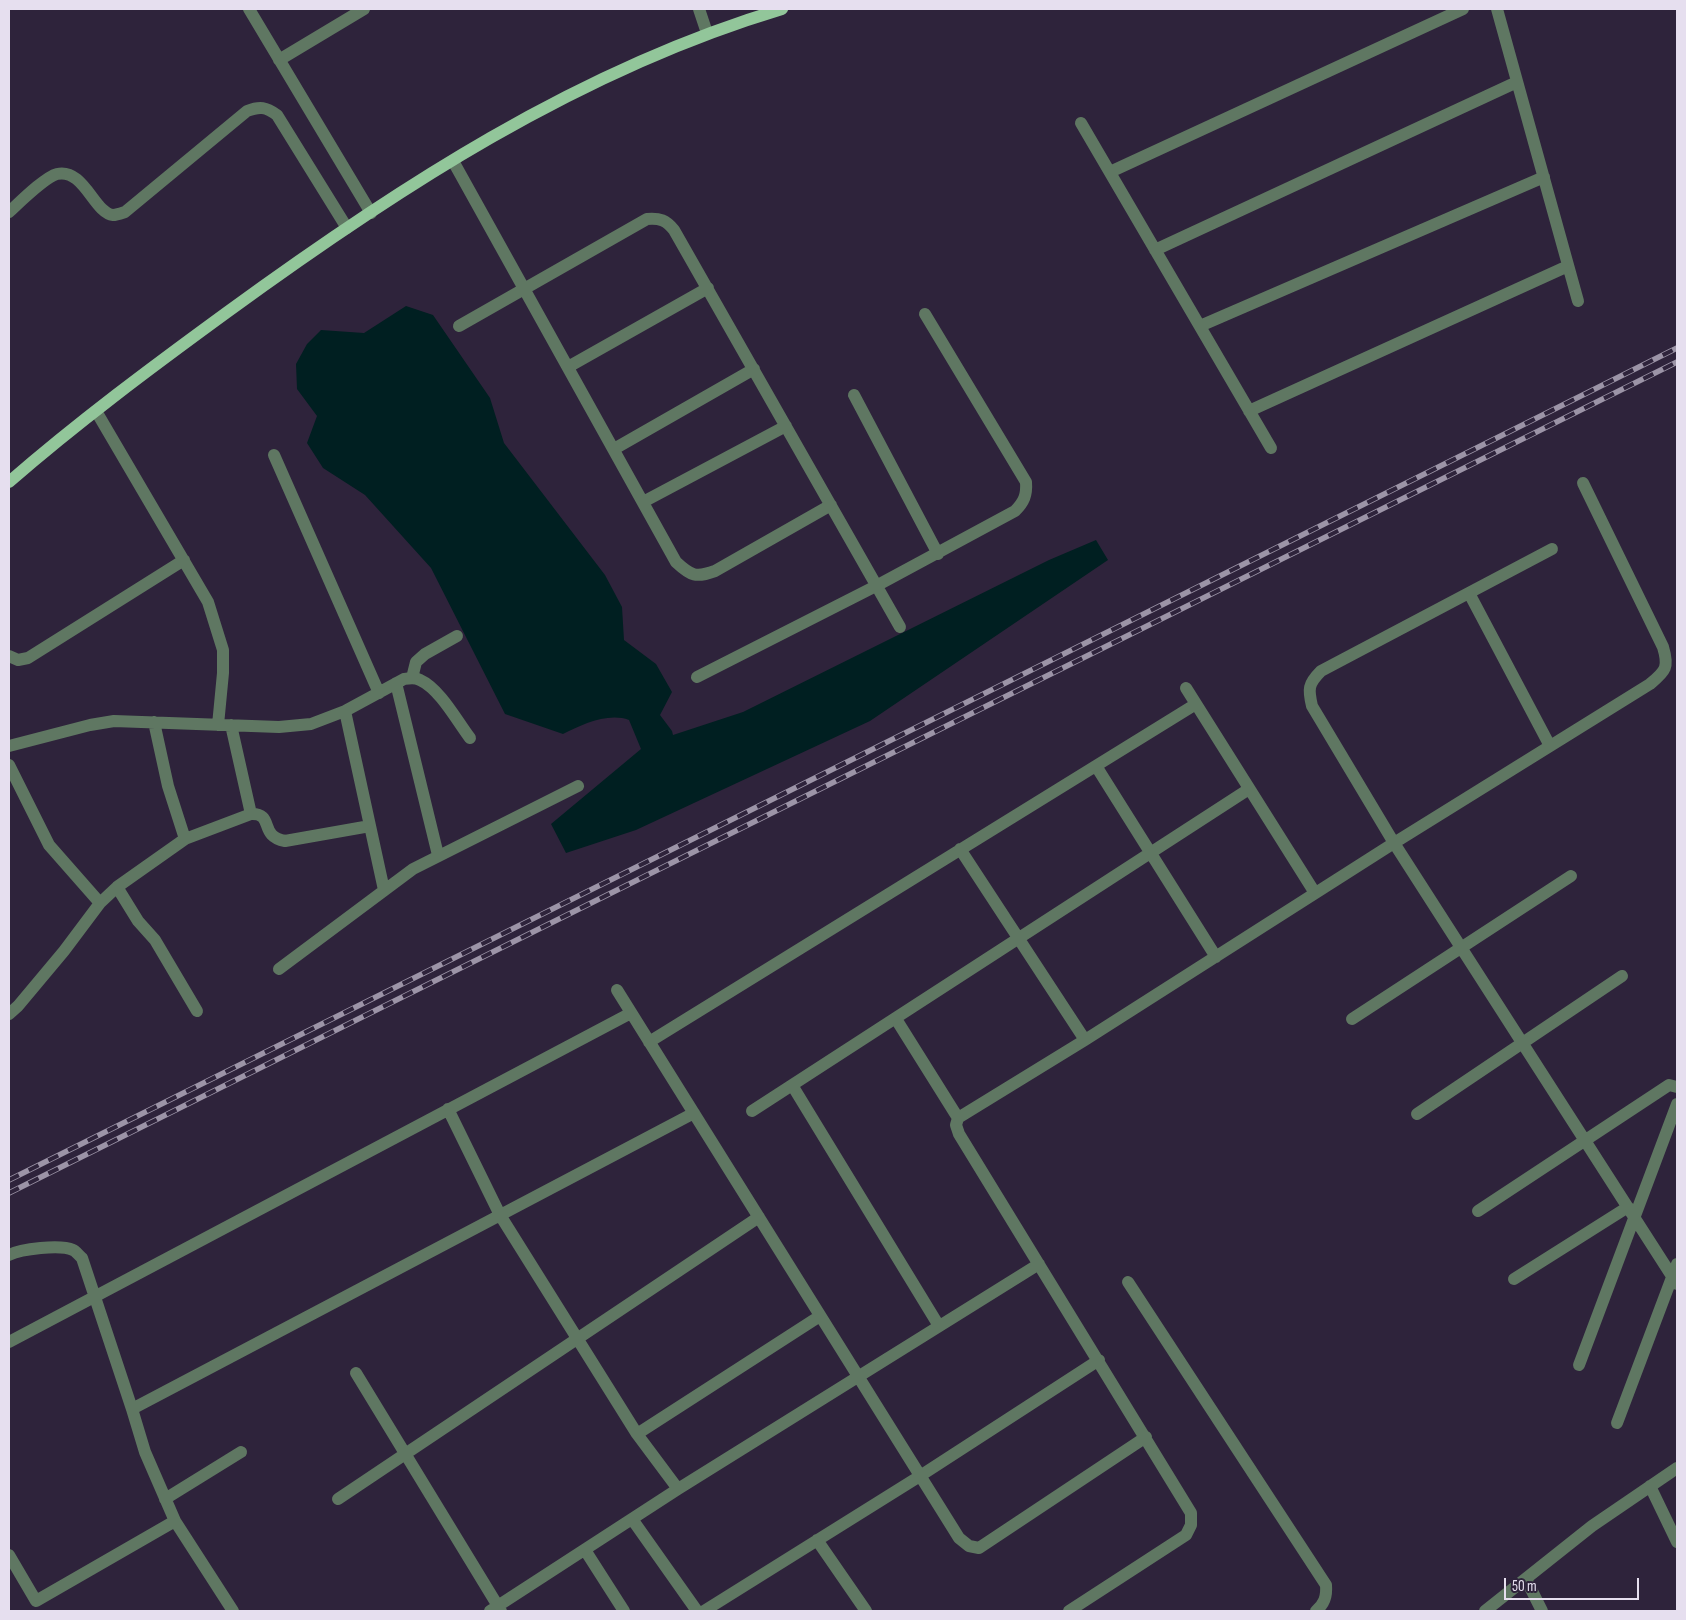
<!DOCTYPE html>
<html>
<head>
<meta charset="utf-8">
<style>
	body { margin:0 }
	#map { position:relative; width:1686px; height:1620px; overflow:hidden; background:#2e233b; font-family:"Sofia Sans Condensed",sans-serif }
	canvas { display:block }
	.frame { position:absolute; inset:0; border:10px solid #e6dfef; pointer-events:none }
	.scale { position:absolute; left:1504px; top:1578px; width:135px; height:22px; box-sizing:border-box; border:2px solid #e6dfef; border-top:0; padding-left:6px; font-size:15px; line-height:18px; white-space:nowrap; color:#e6dfef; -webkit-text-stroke:4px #2e233b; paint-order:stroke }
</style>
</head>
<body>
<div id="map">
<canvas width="1686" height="1620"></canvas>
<div class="frame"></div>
<div class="scale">50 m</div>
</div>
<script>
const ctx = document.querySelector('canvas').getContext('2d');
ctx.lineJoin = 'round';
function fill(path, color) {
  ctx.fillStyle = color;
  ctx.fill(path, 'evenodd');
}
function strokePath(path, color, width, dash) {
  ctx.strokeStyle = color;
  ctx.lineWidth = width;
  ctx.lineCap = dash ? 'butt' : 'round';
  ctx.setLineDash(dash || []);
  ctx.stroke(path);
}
const water = new Path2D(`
	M406 306 433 315 490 398 504 443 605 575 622 607 624 640 656 664 672 692 660 715 672 731 673 735 743 712 1049 560 1096 540 1108 560 870 721 636 830 566 853 551 824 641 749 629 720C608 712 581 725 563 734L505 714 431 568 365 495 323 468 307 443 317 416 297 389 296 364 307 344 321 330 364 333Z`);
const minor = new Path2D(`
	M249 9 371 213
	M699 9 707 33
	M1497 9 1578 301
	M279 60 364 9
	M1081 123 1271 448
	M453 161 676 562C691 576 696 578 715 571L831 505
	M1110 172 1463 9
	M9 212C19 203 45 177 57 174 84 168 94 213 113 215 117 215 122 213 125 212L247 111C260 106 266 107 277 115L347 228
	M1155 250 1517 82
	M459 326 647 219C660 218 666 220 674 230L900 627
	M1200 326 1544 177
	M568 367 708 288
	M854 395 938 554
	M96 411 208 602 223 650V673L218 725
	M1249 411 1568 266
	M614 449 754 369
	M274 455 379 693
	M643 502 786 426
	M1552 549 1321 671C1308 684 1308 689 1312 706L1394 843 1677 1284
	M1469 593 1550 746
	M9 656 18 660 28 658 184 560
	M697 677 876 586 1015 511C1024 502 1027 495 1026 482L925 314
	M412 678 416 662 425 654 457 636
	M396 683 438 855
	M1186 688 1315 893
	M345 711 384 890
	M154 722 168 786 185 839
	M9 746 90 725 114 721 279 727 311 724 345 711 404 679C410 678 415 677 420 680 440 689 457 721 470 738
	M9 765 49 845 100 903
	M1096 766 1216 957
	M251 814C275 813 258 836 285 841L370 826
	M960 849 1085 1040
	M117 887 138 921 155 940 197 1011
	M279 969 413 869 578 786
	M617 990 959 1538 969 1546 979 1548 1146 1437
	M9 1014 18 1006 64 951 100 903 117 887 185 839 251 814 231 725
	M896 1019 958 1118 956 1125 959 1134 1191 1513V1525L1186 1535 1069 1611
	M1352 1019 1571 876
	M649 1042 1196 704
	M792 1085 939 1326
	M448 1109 500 1215 637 1434 678 1489
	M752 1111 1249 789
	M1417 1114 1622 976
	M958 1118 1085 1040 1394 843 1650 684C1666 671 1669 667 1663 647L1583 483
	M1478 1211 1669 1085 1677 1087
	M9 1255C21 1249 60 1244 73 1250 76 1251 79 1256 82 1258L132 1409 145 1452 175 1521 233 1611
	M1514 1279 1628 1207
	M1128 1282 1326 1585C1327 1597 1324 1604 1316 1611
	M9 1342 631 1013
	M1579 1365 1677 1104
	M356 1373 501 1611
	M132 1409 694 1113
	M1617 1423 1677 1264
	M637 1434 820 1316
	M1650 1486 1677 1542
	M165 1499 241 1452
	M338 1499 759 1217
	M632 1519 697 1611
	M817 1540 866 1611
	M585 1550 624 1611
	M9 1555 36 1601 175 1521
	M1526 1579 1542 1611
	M490 1611 678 1489 1039 1264
	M704 1611 920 1476 1099 1360
	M1485 1611 1592 1526 1677 1468`);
const major = new Path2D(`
	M9 482C78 422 152 367 226 313 396 189 578 70 782 9`);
const rail = new Path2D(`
	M9 1180 1677 348
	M9 1193 1677 362`);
fill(water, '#001f21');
strokePath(minor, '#5f7762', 12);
strokePath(major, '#92c69a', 12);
strokePath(rail, '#9c94a7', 5.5);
strokePath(rail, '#2e233b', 4, [11]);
</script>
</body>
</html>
